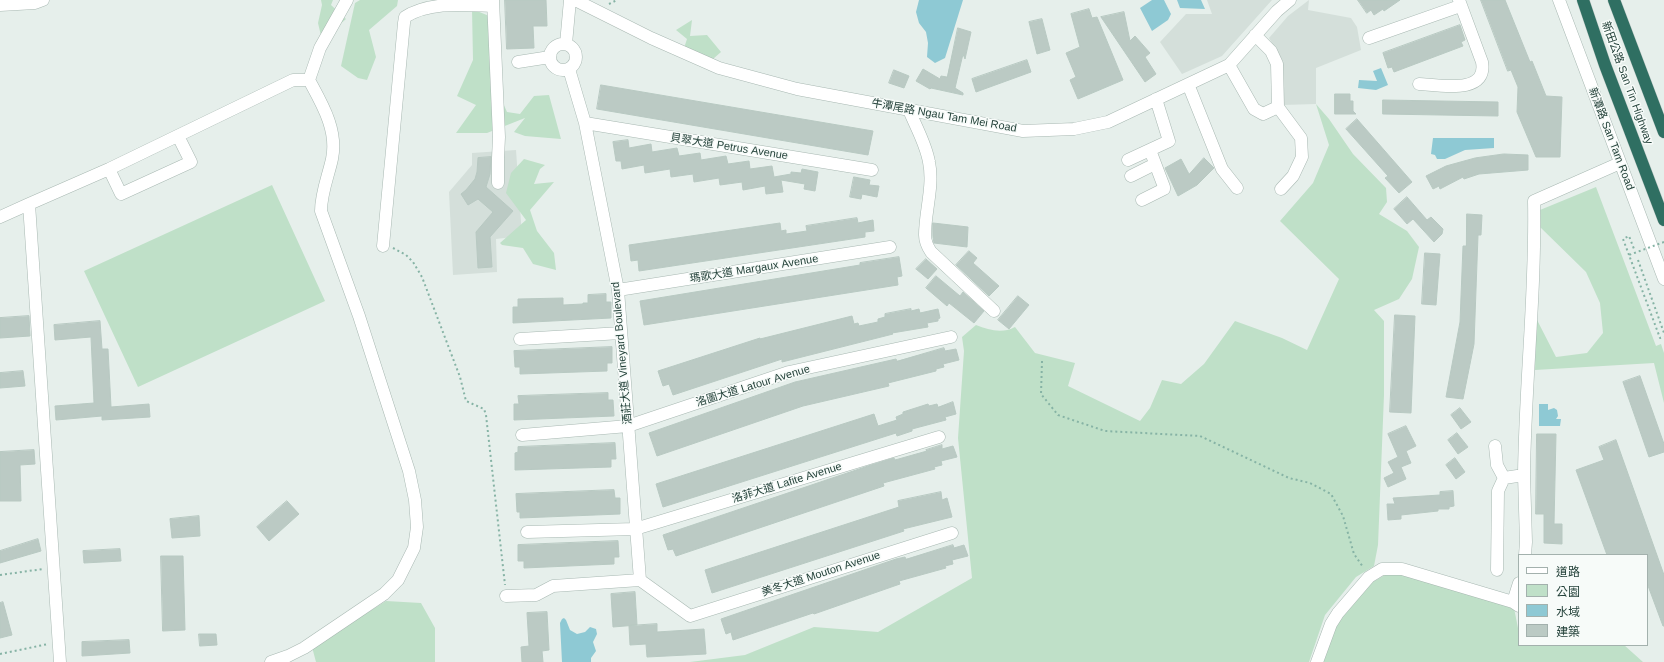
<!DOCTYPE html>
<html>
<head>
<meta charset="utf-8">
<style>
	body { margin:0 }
	#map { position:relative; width:1664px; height:662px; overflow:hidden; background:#e6efeb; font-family:Arial,"Noto Sans TC",sans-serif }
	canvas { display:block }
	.legend { position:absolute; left:1518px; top:554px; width:130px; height:92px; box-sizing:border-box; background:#f7fbf9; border:1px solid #a3b1ad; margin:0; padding:5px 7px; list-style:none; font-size:12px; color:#24423a }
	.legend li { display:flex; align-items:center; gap:8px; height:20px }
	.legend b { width:20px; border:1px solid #a3b1ad }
</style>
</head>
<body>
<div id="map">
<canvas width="1664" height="662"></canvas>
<ul class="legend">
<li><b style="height:5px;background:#fff"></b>道路</li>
<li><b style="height:11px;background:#bfe0c8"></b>公園</li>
<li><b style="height:11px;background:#8ec9d4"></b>水域</li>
<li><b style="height:11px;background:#bbcac4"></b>建築</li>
</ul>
</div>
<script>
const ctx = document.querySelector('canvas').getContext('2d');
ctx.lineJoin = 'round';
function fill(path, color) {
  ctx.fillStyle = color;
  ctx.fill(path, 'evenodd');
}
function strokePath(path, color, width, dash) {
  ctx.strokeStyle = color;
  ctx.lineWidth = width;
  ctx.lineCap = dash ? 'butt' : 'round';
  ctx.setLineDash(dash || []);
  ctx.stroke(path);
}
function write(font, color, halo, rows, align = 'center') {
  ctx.font = font + ' Arial,"Noto Sans TC",sans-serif';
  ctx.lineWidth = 3;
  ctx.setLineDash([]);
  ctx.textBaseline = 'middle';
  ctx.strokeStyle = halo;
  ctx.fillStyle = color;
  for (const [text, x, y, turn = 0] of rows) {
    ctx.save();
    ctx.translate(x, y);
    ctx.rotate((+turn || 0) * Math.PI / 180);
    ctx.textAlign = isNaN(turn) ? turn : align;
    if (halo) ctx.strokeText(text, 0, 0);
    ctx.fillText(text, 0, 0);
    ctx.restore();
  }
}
const built = new Path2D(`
	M1207 0H1272L1222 56 1182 74 1160 42 1186 14H1212Z
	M1309 0 1308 10 1351 18 1357 27 1361 50 1316 68V104L1282 105 1283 62 1269 38 1288 16Z
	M516 150 522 236 496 239 497 272 453 275 449 192 472 165V153Z`);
const green = new Path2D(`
	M321 0H333L331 5 346 19 322 40 318 23 322 5Z
	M360 0H398L397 6 369 30 376 57 367 80 358 78 341 66 355 3Z
	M472 9 499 20 490 74 507 112 520 114 534 96 549 95 561 139 525 136 514 132 525 118 487 133H456L476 105 457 96 473 60Z
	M692 20 690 36 707 35 721 52 713 59 684 48 687 39 676 30Z
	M1316 104 1329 119 1353 154 1386 188 1387 202 1379 214 1407 231 1419 247 1412 279 1399 299 1374 310 1384 321V395L1378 545 1374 566 1356 577 1325 615 1309 662H690L745 655 814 627 878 632 972 578 958 438 964 351 962 337 976 325C989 330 1002 334 1015 327L1035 353 1075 363 1068 386 1140 421 1150 408 1162 380 1181 384 1204 364 1235 321 1282 338 1307 350 1339 279 1280 221 1313 183 1329 145Z
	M524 159 545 165 540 169 534 184 554 182 530 210 537 231 554 253 556 270 533 264 523 248 502 245 500 243 526 220 506 193 511 173Z
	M272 185 325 301 138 387 84 271Z
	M1596 187 1656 346 1661 344 1664 353V403L1654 363 1535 370 1536 318 1556 357 1587 353 1603 333 1600 303 1586 272 1540 227V210Z
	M1402 574 1514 608 1519 633V645H1624L1643 662H1321L1336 622 1371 583 1385 575Z
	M386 601 421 603 435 628V662H316L312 647Z`);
const water = new Path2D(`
	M919 0H963L945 58 935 63 927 57 928 43 926 32 919 23 916 12Z
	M1152 0H1164L1171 14 1168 20 1152 31 1140 8Z
	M1177 0H1201L1205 9 1180 8Z
	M1381 68 1388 85 1376 90 1358 88 1359 80 1377 81 1373 71Z
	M1433 138H1494V148L1465 150 1445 159H1437L1435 155 1431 154Z
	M1539 404H1548V410L1554 408 1557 410 1558 416 1556 419H1561L1560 426H1539Z
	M564 618 566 620 570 630 577 634 585 632 590 627 596 629 597 634 593 642 596 651 591 658V662H562L560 623 562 619Z`);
const building = new Path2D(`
	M505 0H546L547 26H533L534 48 507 49Z
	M1358 0H1400L1384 11 1383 9 1374 15 1371 10 1367 13Z
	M1481 0H1505L1530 62 1532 61 1546 96 1562 97 1560 157H1536L1517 112 1518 87 1511 70 1508 71Z
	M1089 9 1092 18 1097 17 1123 80 1078 99 1070 80 1076 77 1066 53 1080 47 1071 14Z
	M1124 12 1130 41 1135 36 1150 53 1145 57 1156 74 1145 82 1101 17Z
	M1042 19 1050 50 1037 54 1029 22Z
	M1460 25 1465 40 1461 42 1463 46 1394 72 1392 67 1388 68 1383 53Z
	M958 28 971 32 965 59 963 54 955 88 963 93V95L931 88 930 89 916 81 923 69 940 79 941 76 947 77Z
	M1027 60 1031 72 976 92 972 79Z
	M894 70 909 76 904 88 889 83Z
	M601 85 873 131 868 155 597 109Z
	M1335 94H1350V101H1353V111L1356 114H1335Z
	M1383 100 1498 102V116L1383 114Z
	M1357 119 1412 182 1399 193 1385 178 1388 176 1346 129Z
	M628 140 629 148 651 144 652 152 677 148 679 156 700 153 701 160 726 156 728 164 749 161 750 169 772 166 774 177 791 174V172L801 173 802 169 818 172 815 191 804 189 805 184 781 180 783 192 766 194 765 186 743 190 742 182 720 185 719 178 694 182 693 174 671 177 670 169 645 173 644 165 622 169 621 161H616L613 142Z
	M1504 154 1528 155V170L1479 174 1464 179 1463 177 1440 189 1439 186 1433 189 1426 176 1446 166 1475 158Z
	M491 157 490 174 486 187 513 211 490 237 492 267 478 268 476 232 493 212 478 199 468 205 461 194 466 190 475 179 477 172 478 158Z
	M1204 158 1214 168 1197 185 1178 196 1165 168 1181 159 1189 174Z
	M854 177 870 180 869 185 879 186 877 197 862 194 861 199 850 197Z
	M1407 197 1427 220 1431 217 1443 229 1442 234 1434 242 1413 219 1407 224 1394 209Z
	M1467 214 1482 215 1481 235H1478L1474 344 1463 399 1446 397 1460 322 1463 246H1466Z
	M857 218 858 223 873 220 874 231 865 232V237L639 271 638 260 631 261 629 245 780 223 781 231 786 230V234L807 231 806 226Z
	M933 223 968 227 967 247 934 243 933 237Z
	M969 251 977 258 973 263 999 286 989 296 956 265Z
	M1425 253 1440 254 1436 305 1422 304Z
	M899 257 902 276 897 277 898 285 644 325 640 301 860 265V263Z
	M926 259 937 269 928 279 916 269Z
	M936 276 960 296 963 292 984 311 974 323 949 303 947 306 926 288Z
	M606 294V302H611V318L513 323V307H518V299L563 298V305L583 304V303H588V295Z
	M1018 296 1029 305 1009 329 998 320Z
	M911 309V311L919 309 920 313 938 309 940 318 938 319V321L927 323 928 327 892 333 893 334 782 362V359L673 395 669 384 663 386 658 371 760 338V339L852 316 854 324 858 323 859 326 878 322V319L885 317V314Z
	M1395 315 1415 316 1411 413 1390 412Z
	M29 316 30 336 0 338V318Z
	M100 321 102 349H108L111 407 149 404 150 417 102 420V416L56 420 55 406 94 403 91 337 55 340 54 325Z
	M612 347V363H607V371L520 374V367H515L514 351Z
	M944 348 945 351 956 349 959 360 943 364 944 367 936 369V371L888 383 889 386 803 406 657 456 649 433 795 382 896 359 897 361Z
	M23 371 25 386 0 388V373Z
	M1640 376 1664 444V452L1649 457 1623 382Z
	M608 393V400H613L614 416 514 420V404H519L518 396Z
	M953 402 956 414 945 417 946 420 912 429V431L897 436 896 433 663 507 656 484 874 414 878 426 897 420 896 417 903 414V412L928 404 929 406 937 404 938 407Z
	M1460 408 1471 422 1461 429 1451 415Z
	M1406 426 1416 446 1406 451 1411 463 1401 467 1406 479 1388 487 1384 478 1394 473 1388 462 1398 457 1388 434Z
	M1457 433 1468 447 1458 454 1448 440Z
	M1537 434H1556L1554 524H1562V544L1544 543V514H1536Z
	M1616 440 1664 575V626H1663L1647 583V555H1607L1576 470 1604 460 1599 447Z
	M615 443 616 459H611V467L515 470V453L518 452V447Z
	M942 445V449L953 446 957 457 941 461 942 465 934 467 935 469 883 483 884 486 676 556 673 549 668 550 663 535 868 466 894 458 895 460 927 451 926 450Z
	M34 450 35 464 20 465 21 501H0V452Z
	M1455 458 1465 472 1456 479 1446 465Z
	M614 490 615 498H620V514L520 518V512H517L516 494Z
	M1453 491 1454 506 1449 507V509H1438V511L1401 515V519L1388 520 1387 504H1395L1393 498 1440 495V492Z
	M941 492 942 500 947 498 952 517 903 529 904 531 712 593 705 570 899 507 898 501Z
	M287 501 299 514 269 541 257 527Z
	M199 516 200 536 172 538 170 519Z
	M38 539 41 551 0 563V551Z
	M618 541 619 557H614V564L524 568V561H518V545Z
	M953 545 954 548 964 545 968 556 952 560 953 564 945 566 946 568 899 581 900 584 814 614 813 613 733 640 731 632 726 634 721 619 896 559 905 557 906 559Z
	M120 549 121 561 84 563 83 551Z
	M161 556H183L185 630 163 631Z
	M635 592 637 625 613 627 611 594Z
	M3 602 12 635 0 638V603Z
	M547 612 549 650 542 651 543 662H522L521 647 529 646 527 613Z
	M657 624V632L704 629 706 654 647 657 646 644 630 645 629 626Z
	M199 634H216L217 645 200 646Z
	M129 640 130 653 82 656V642Z`);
const path = new Path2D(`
	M609 4 617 0
	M393 248 406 255 413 262 422 277 460 377 466 401 484 409 486 415 505 585
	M1629 255 1623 239 1629 236 1634 249
	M1638 260 1664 333
	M1042 361 1041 394 1058 415 1105 431 1200 436 1289 478 1310 483 1331 494 1343 516 1354 554 1363 567
	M0 575 43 569
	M0 654 48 644`);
const minor = new Path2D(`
	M493 0 499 137 498 158V183
	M575 0 651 38 719 68 797 89 1023 131 1074 129 1108 122 1229 65 1277 11 1290 0
	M1559 0 1664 279
	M0 5 35 3 43 0
	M1255 35 1271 51 1277 64 1278 107 1301 138 1302 157 1293 176 1281 189
	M1369 38 1460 6
	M550 57a13 13 0 1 1 26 0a13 13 0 1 1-26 0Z
	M566 44 570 0
	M518 62 550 57
	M1229 65 1254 109 1263 114 1278 107
	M569 69 585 123 618 290 640 580 690 616 952 533
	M1188 84 1222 169 1237 188
	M1419 84C1439 85 1488 95 1482 62L1459 0
	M909 110C916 127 926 144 929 162 934 186 925 211 925 235 925 241 927 246 931 252L994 311
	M585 123 872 170
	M1128 160 1169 141 1156 99
	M109 169 121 194 191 162 178 136
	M1131 176 1155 164
	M1142 200 1164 189V187L1150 150
	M0 217 29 204
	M383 246 404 23 405 17C430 1 465 5 493 6
	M618 290 890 247
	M520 339 621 333
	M522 435 628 426 789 372 951 337
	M1495 446 1497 465 1504 478 1524 475C1525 383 1536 292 1534 201L1620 163
	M1524 475 1526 542 1525 555
	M527 532 635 529 939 437
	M1497 570 1498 491 1504 478
	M506 596 536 595 553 586 640 580
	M1513 602 1519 583
	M60 662 29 204 109 169 293 80H309
	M271 662 288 656 304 648 384 594 398 580 414 548 417 527 415 500 409 471 359 316 321 211C321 193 328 177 332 159 338 130 322 104 309 80L320 48 347 0
	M1317 662 1331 624 1338 613 1369 577 1382 569H1402L1513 602 1519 606`);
const highway = new Path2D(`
	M1583 0 1605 65 1664 220
	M1614 0 1664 132`);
const pathBridge = new Path2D(`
	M1664 242 1629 255 1660 338 1664 337`);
const streetNames = [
	["新田公路 San Tin Highway",1627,83,70],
	["牛潭尾路 Ngau Tam Mei Road",944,116,10],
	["新潭路 San Tam Road",1611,139,69],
	["貝翠大道 Petrus Avenue",729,147,9],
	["瑪歌大道 Margaux Avenue",754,269,-9],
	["酒莊大道 Vineyard Boulevard",622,353,-95],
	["洛圖大道 Latour Avenue",753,386,-17],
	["洛菲大道 Lafite Avenue",787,483,-17],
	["美冬大道 Mouton Avenue",821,574,-18]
];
fill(built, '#d4dfda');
fill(green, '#bfe0c8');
fill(water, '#8ec9d4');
fill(building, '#bbcac4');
strokePath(building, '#b8c9c2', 1);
strokePath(minor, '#a8b8b2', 13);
strokePath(highway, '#c2cac8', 13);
strokePath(path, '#86b3a5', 2, [2, 3]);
strokePath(minor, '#fff', 12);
strokePath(highway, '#2f6f62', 12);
strokePath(pathBridge, '#86b3a5', 2, [2, 3]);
write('11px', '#24423a', '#f7fbf9', streetNames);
</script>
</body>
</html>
